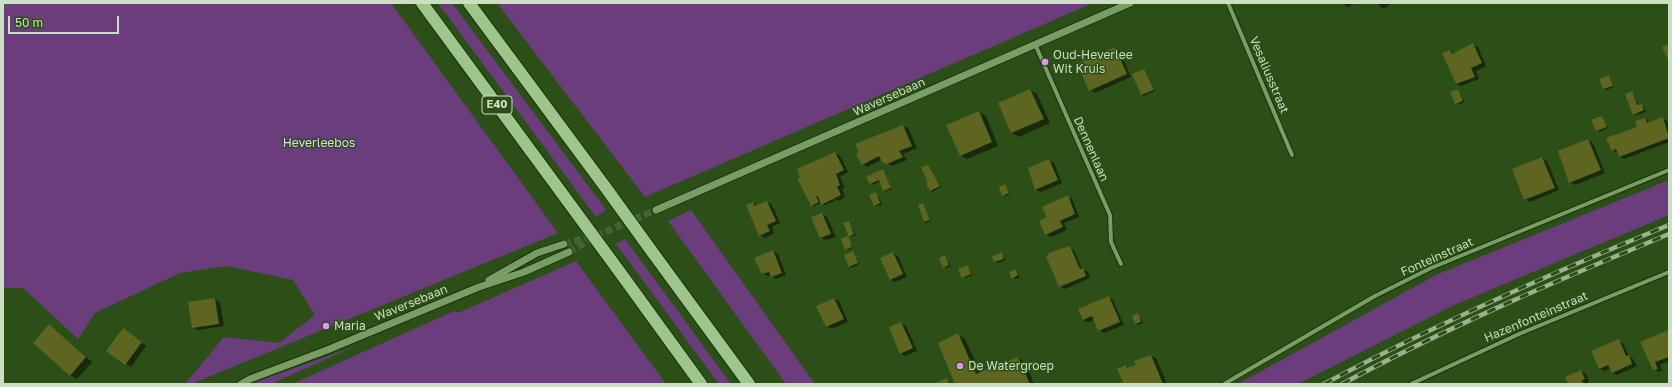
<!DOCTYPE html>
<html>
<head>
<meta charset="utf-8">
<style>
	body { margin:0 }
	#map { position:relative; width:1672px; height:387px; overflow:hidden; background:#2c4f18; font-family:"Golos Text",sans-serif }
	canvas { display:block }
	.frame { position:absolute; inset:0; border:4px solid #cbdfc2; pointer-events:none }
	.scale { position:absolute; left:8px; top:16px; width:111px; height:18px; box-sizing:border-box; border:2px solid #cbdfc2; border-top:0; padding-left:5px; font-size:12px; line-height:14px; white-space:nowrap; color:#cbdfc2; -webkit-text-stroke:3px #2c4f18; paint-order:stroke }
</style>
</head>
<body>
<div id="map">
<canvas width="1672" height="387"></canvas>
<div class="frame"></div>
<div class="scale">50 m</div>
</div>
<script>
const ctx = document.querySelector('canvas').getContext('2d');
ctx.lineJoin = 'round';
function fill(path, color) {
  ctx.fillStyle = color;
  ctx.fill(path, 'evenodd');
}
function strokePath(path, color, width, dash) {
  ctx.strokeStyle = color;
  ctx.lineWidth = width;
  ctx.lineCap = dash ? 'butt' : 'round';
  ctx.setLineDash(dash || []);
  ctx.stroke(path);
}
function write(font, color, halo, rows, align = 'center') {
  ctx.font = font + ' "Golos Text",sans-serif';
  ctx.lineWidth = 3;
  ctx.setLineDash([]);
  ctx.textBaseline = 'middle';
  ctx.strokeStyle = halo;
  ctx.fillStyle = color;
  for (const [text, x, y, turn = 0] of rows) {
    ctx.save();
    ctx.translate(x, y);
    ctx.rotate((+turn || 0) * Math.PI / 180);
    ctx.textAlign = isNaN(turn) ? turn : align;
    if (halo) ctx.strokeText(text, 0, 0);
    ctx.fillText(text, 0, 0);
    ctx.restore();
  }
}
const green = new Path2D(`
	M3 3H391L558 233 191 384H185L224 337 279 343 315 315 293 280 227 266 180 273 95 313 78 339 23 288H3Z
	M438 3H452L606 210 596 217Z
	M497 3H1093L645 197Z
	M1669 180V215L1452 306 1298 384H1238L1436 275Z
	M691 210 815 384H786L668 221Z
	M625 239 731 384H719L616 244Z
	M576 261 666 384H292L454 311 458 313Z
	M356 346 271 384H252L267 378Z`);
const shadow = new Path2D(`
	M1344 3H1357L1347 7Z
	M1378 3H1388L1389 6 1382 9Z
	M1473 45 1478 47 1486 66 1476 71 1479 79 1461 86 1456 84 1450 51 1455 54Z
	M1115 48 1120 51 1131 77 1095 93 1090 90Z
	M1144 70 1155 91 1144 96 1142 95Z
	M1609 76 1614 87 1606 90 1604 89Z
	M1030 90 1037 94 1050 123 1019 137 1012 133 999 103Z
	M1458 90 1465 102 1458 105 1451 93Z
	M1632 93 1639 106H1644L1646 112 1636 115 1633 114Z
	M979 112 986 116 998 146 967 159 960 155Z
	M1602 117 1608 128 1599 132 1592 121Z
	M1663 118 1667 121 1669 125V142L1624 159 1619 156 1618 153 1612 150 1638 127 1645 119 1650 123Z
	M903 126 908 128 917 148 903 154 907 160 892 166 881 160 867 167 863 164 860 153Z
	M1588 140 1593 143 1605 173 1575 185 1570 182Z
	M835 153 840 156 848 172 840 177 845 188 842 189 845 197 838 201 833 198 835 201 824 205 821 203 814 206 808 200 798 178Z
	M1542 158 1547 161 1559 190 1530 202 1525 199Z
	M1049 160 1054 163 1062 183 1041 192 1036 190 1029 169Z
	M928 166 941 187 932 192 930 190Z
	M882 170 892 189 886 191 880 181 873 185 871 184Z
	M1005 186 1010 194 1005 196 1003 195Z
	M876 193 882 204 877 206 875 205Z
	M1068 197 1072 199 1079 217 1064 223 1067 230 1051 237 1046 234 1049 218Z
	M767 202 772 205 780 223 772 227 774 233 765 238 760 235 753 203 758 206Z
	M923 204 931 221 926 223 924 222Z
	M822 214 827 217 836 237 826 240 821 238 813 218Z
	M849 222 856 235 852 237 850 236Z
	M847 237 853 248 848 250 846 249Z
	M1070 247 1074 250 1082 269 1088 272 1090 278 1065 289 1060 286 1049 253Z
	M773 251 778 254 786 275 776 279 771 275 768 276 763 274Z
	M853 253 859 264 852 268 850 266Z
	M893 253 898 256 907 277 895 282 890 279Z
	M1002 254 1006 260 997 263 995 262 993 257Z
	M945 256 951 266 946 268 944 267Z
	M967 266 972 275 965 278 963 277Z
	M1015 270 1020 277 1015 279 1013 278Z
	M1109 297 1113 300 1124 325 1104 333 1099 330 1095 320 1088 322 1083 320Z
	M215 299 220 302 224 326 198 330 193 328Z
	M834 299 839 301 848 322 831 329 827 326Z
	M1138 315 1143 323 1138 325 1136 323Z
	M901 323 906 326 917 351 905 356 901 354 890 328Z
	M49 326 56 330 92 362 77 379 70 375Z
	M1669 331V361L1660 365 1662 371 1659 372 1654 369 1642 343Z
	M128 332 146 346 131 367 108 351Z
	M958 335 965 339 981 374 1018 358 1025 362 1034 384H957Z
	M1618 340 1623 343 1629 356 1633 359 1637 366 1617 375 1612 372 1611 368 1604 371 1599 368Z
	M1151 356 1156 358 1167 384H1125L1126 366 1130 369 1137 366Z
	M1581 371 1586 374 1589 381 1586 384H1569Z
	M947 379 953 384H935Z`);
const building = new Path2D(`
	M1473 43 1482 63 1471 68 1475 77 1456 84 1442 53 1450 50 1452 54Z
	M1669 44V62L1662 47Z
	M1115 47 1127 74 1089 91 1077 64Z
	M1144 69 1154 90 1141 95 1132 74Z
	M1609 75 1613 86 1603 89 1599 79Z
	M1030 89 1044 119 1011 133 998 103Z
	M1458 89 1463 101 1455 104 1450 92Z
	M1632 91 1637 105 1642 104 1644 110 1633 115 1625 94Z
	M979 111 992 142 960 156 946 125Z
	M1602 116 1607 127 1596 131 1591 120Z
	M1663 117 1669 138 1619 157 1616 149 1612 151 1606 138 1637 127 1635 121 1645 118 1647 123Z
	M903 125 912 146 899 151 903 157 887 164 882 162 879 156 862 165 856 154 859 152 855 144Z
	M1588 139 1601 170 1569 183 1558 151Z
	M835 152 844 170 836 174 840 185 837 187 841 195 821 205 818 196 816 197 819 202 811 206 797 178 800 177 797 169Z
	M1542 157 1555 188 1524 200 1512 169Z
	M1049 159 1058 180 1035 190 1028 168Z
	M928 165 940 186 930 191 926 183H928L921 167Z
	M883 169 891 188 883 191 879 180 870 184 866 177Z
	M1005 184 1009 193 1002 196 999 187Z
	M876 192 880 203 874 206 869 195Z
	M1068 195 1075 214 1060 221 1063 227 1045 235 1039 221 1047 217 1042 207Z
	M767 201 776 221 767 225 770 231 759 236 746 205 753 202 754 206Z
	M923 203 930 220 924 222 918 205Z
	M822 213 831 234 820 238 811 217Z
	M849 221 854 234 849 237 843 223Z
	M848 236 852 247 845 250 841 239Z
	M1070 246 1080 269 1083 268 1086 276 1059 287 1046 256 1049 255 1048 253Z
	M773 250 782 273 771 277 769 272 762 274 754 258Z
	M853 251 858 263 849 267 844 255Z
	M893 252 903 274 890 280 880 258Z
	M1002 252 1004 259 994 262 992 257Z
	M945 255 949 265 943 268 939 258Z
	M967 265 971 274 962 278 958 269Z
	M1015 269 1018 275 1012 279 1009 272Z
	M1109 296 1120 322 1098 331 1092 316 1083 320 1078 309Z
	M215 298 219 324 192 328 188 302Z
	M834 298 844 319 826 327 816 306Z
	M1138 313 1141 322 1135 324 1132 316Z
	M901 322 913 348 900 354 889 327Z
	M49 324 86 357 70 376 33 343Z
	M123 328 142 342 125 365 106 351Z
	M1669 330V357L1655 362 1658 369 1653 370 1640 342Z
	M958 333 976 374 1018 357 1030 384H955L938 343Z
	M1619 339 1626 356 1629 355 1632 364 1612 373 1608 365 1599 369 1591 351Z
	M1151 355 1163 384H1124L1117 369 1126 365 1127 368 1136 365 1134 361Z
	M1581 370 1585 379 1582 380 1583 384H1568L1565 377Z
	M947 378 950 384H933Z`);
const tertiaryTunnel = new Path2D(`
	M564 244 589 237
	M569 252 598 235 656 210`);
const minor = new Path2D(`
	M1228 3 1292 155
	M1035 44 1110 215 1111 242 1121 264
	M1224 384 1375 296 1431 268 1669 170
	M1411 384 1519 334 1669 272`);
const tertiary = new Path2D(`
	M656 210 1130 3
	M489 280 537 253 564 244
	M241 384 250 379 327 350 479 287 524 272 569 252`);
const motorway = new Path2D(`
	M422 3 572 207
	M469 3 606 188
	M653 253 749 384
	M619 271 701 384`);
const rail = new Path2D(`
	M1324 384C1436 324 1552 273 1669 225
	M1342 384C1448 327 1558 280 1669 234`);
const motorwayBridge = new Path2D(`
	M606 188 653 253
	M572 207 619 271`);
const markers = [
	[1045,62,4,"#db99f5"],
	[326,326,4,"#db99f5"],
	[960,366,4,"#db99f5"]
];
const shields = [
	[497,105,30]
];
const shieldNames = [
	["E40",497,105]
];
const poiNames = [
	["Oud-Heverlee",1053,55],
	["Wit Kruis",1053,69],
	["Maria",334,326],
	["De Watergroep",968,366]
];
const streetNames = [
	["Vesaliusstraat",1269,75,67],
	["Waversebaan",889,97,-24],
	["Dennenlaan",1091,149,66],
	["Fonteinstraat",1437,257,-24],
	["Waversebaan",411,303,-22],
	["Hazenfonteinstraat",1536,317,-23]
];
const parkNames = [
	["Heverleebos",319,143]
];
fill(green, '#6b3d7c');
fill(shadow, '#0007');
fill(building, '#5d6521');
strokePath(tertiaryTunnel, '#446532', 7, [7, 3.5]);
strokePath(minor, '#193208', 6);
strokePath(tertiary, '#193208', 9);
strokePath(motorway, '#193208', 14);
strokePath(minor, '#789e65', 4);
strokePath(tertiary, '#789e65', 7);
strokePath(motorway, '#9ec68c', 12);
strokePath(rail, '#9ab28d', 4.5);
strokePath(rail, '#2c4f18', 3, [9]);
strokePath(motorwayBridge, '#193208', 14, []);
strokePath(motorwayBridge, '#9ec68c', 12);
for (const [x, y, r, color] of markers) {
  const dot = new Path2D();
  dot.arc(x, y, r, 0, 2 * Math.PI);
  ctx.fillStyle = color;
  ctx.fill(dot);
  strokePath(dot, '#2c4f18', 1.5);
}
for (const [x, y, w] of shields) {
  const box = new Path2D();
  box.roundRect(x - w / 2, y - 9, w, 18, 3);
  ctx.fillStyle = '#2c4f18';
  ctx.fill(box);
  strokePath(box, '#cbdfc2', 1);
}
write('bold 11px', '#cbdfc2', null, shieldNames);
write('12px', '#cbdfc2', '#2c4f18', poiNames, 'left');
write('12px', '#cbdfc2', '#2c4f18', streetNames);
write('12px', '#eecdfd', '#2c4f18', parkNames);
</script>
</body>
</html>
